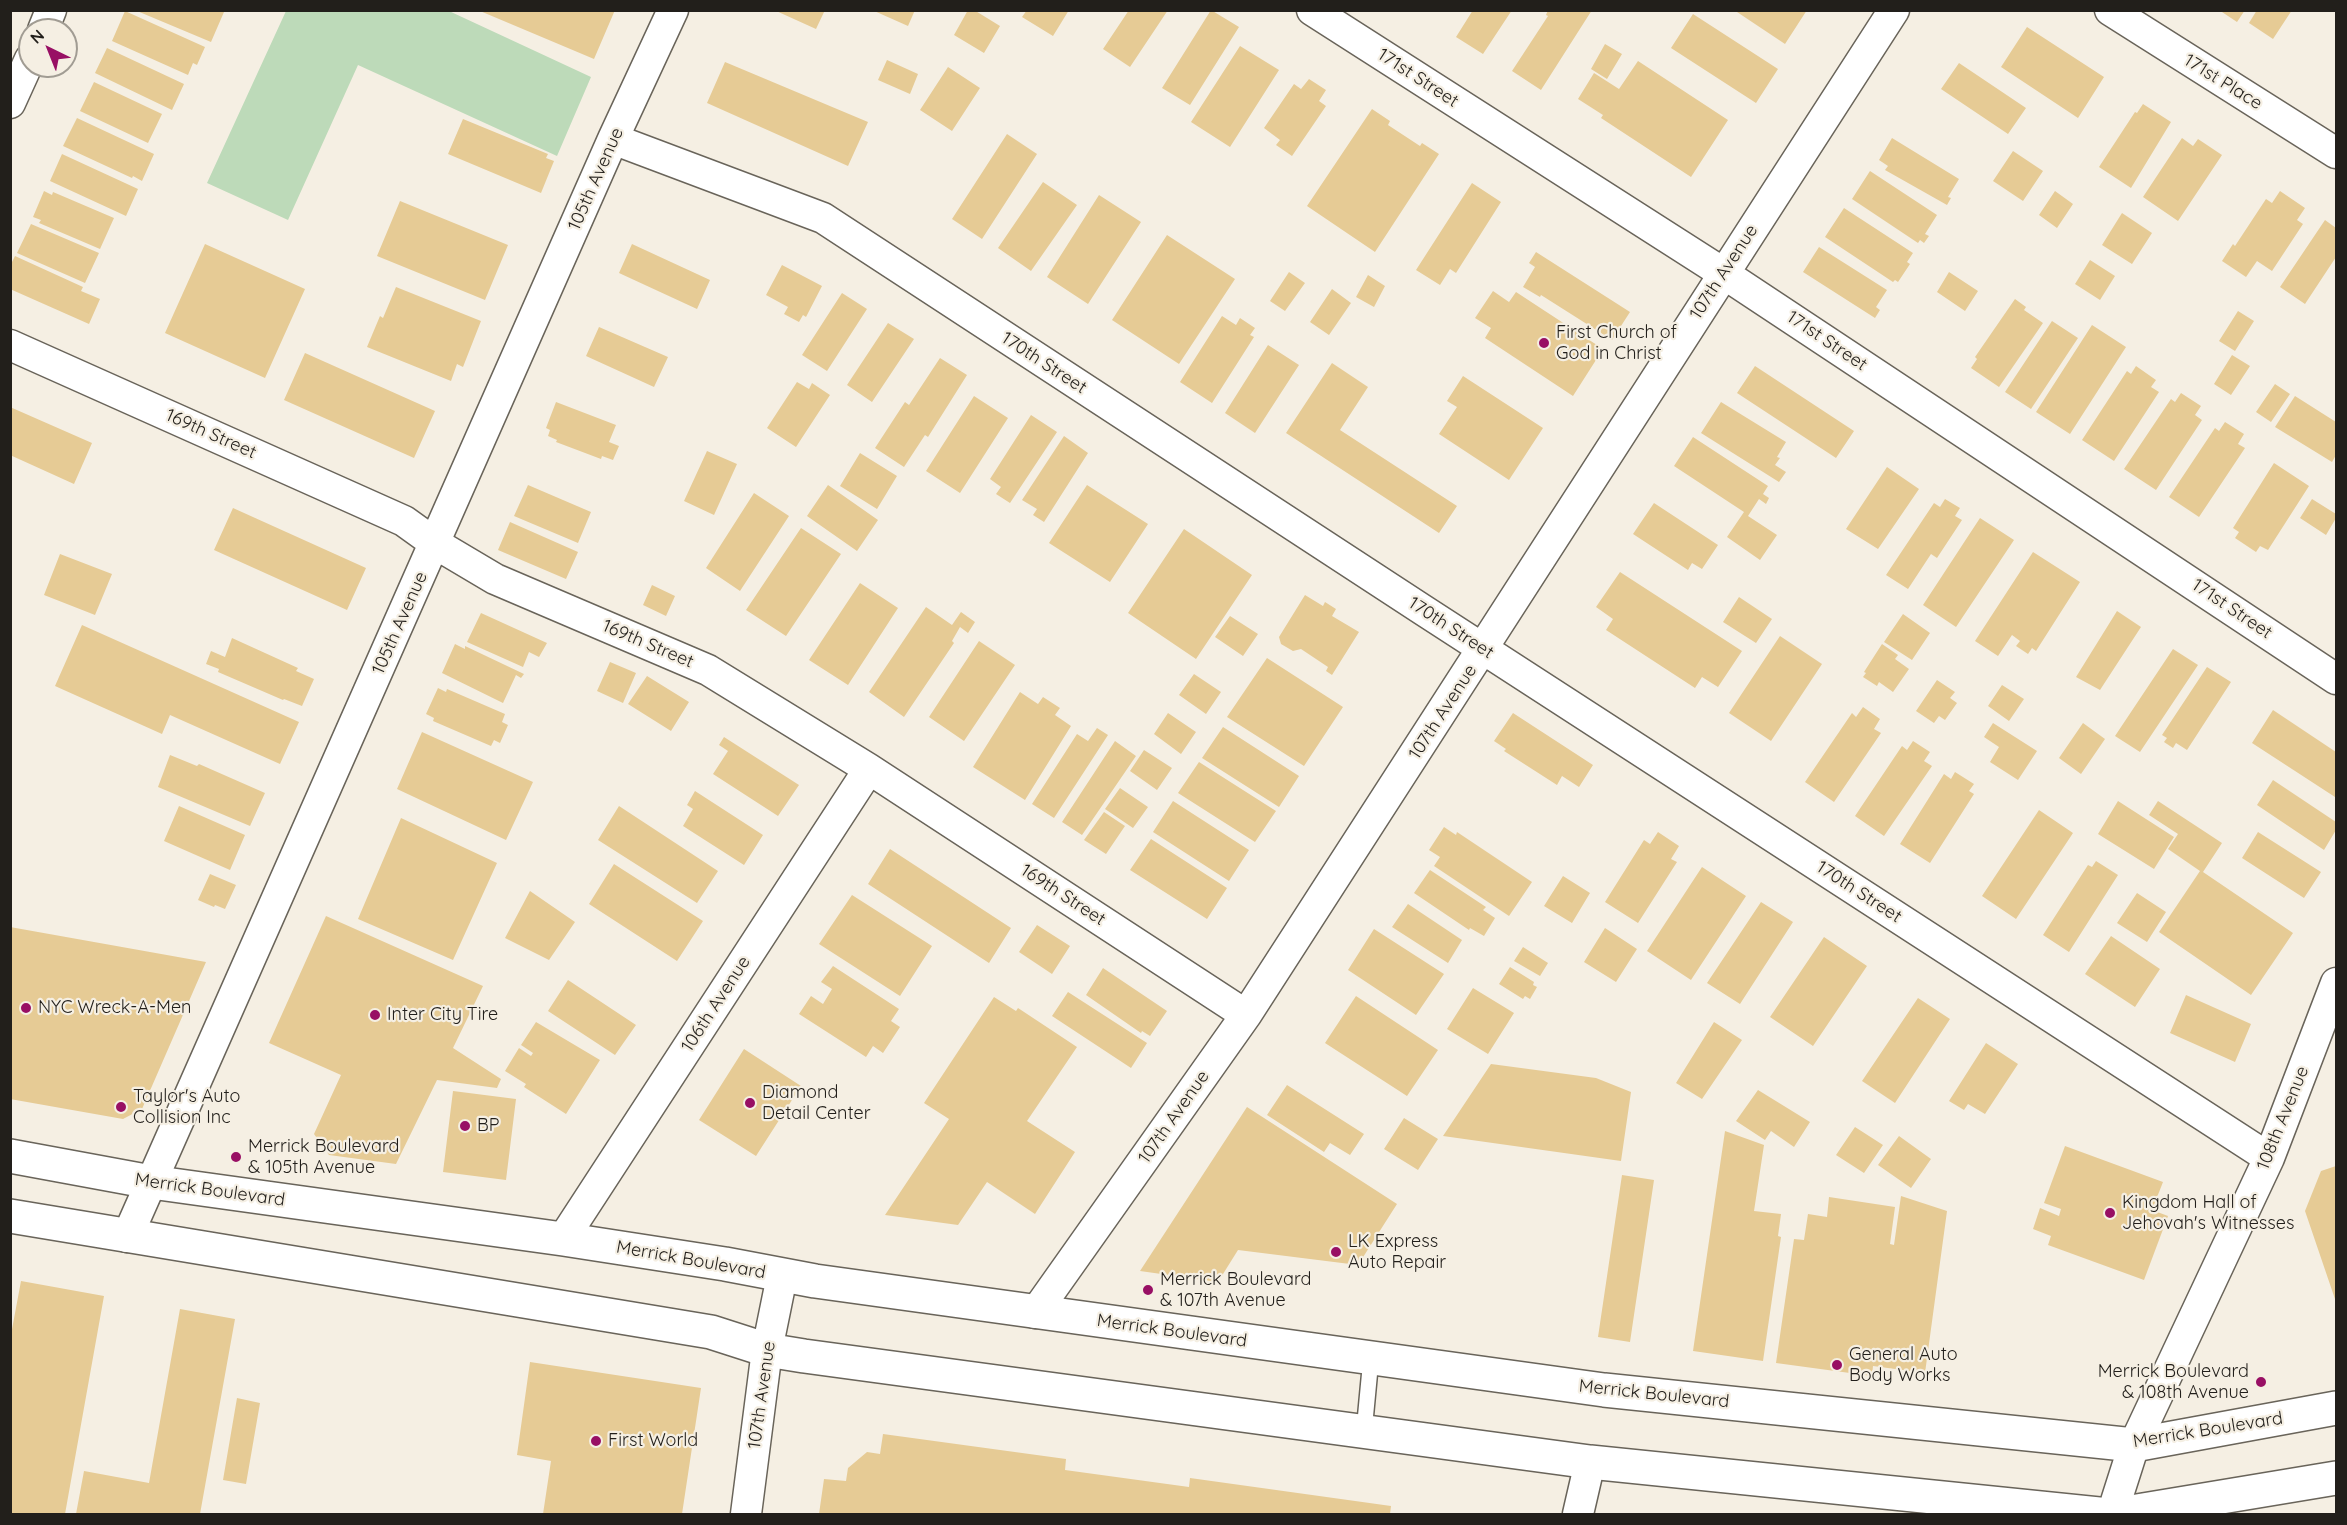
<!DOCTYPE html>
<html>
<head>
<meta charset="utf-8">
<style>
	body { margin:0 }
	#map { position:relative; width:2347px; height:1525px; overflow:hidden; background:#f5efe3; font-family:Quicksand,sans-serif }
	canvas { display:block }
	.frame { position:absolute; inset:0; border:12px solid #221f1b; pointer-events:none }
	.north { position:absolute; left:18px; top:18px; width:60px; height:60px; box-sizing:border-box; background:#f5efe3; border:2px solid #a19c93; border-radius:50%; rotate:317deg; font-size:16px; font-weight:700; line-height:24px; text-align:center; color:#221f1b }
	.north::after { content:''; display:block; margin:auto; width:21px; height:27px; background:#980f64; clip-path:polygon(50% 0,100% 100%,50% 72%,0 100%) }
</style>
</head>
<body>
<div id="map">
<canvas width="2347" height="1525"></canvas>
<div class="frame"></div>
<div class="north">N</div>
</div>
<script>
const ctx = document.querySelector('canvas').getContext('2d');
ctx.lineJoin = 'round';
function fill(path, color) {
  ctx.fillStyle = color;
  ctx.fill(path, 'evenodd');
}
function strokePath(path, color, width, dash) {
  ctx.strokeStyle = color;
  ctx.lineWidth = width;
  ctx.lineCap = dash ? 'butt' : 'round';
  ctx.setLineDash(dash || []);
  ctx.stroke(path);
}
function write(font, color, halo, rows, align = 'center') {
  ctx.font = font + ' Quicksand,sans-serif';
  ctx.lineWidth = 4.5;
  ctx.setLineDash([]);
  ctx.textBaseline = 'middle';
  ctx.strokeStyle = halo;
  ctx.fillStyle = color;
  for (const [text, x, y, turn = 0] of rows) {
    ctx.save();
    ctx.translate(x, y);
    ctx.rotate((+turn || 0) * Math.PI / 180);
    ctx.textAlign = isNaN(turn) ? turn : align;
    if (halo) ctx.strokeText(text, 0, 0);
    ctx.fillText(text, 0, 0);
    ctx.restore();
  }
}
const green = new Path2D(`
	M286 11H449L591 77 557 156 358 65 288 220 207 183Z`);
const building = new Path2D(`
	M221 10 224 12 211 42 137 11Z
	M615 10 594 59 480 11V10Z
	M774 10H825L816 29Z
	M872 10H915L908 26Z
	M968 10H974L1000 26 984 53 954 35Z
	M1027 10H1069L1053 36 1022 17Z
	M1129 10H1168L1130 67 1103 49Z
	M1211 10 1239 27 1190 105 1162 88Z
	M1473 10H1512L1483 54 1456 37Z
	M1548 10H1592L1541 90 1512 71 1548 16 1546 15Z
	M1734 10H1807L1785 44Z
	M2219 10H2245L2237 22Z
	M2257 10H2292L2273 39 2249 23Z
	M125 11 205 47 197 65 193 63 188 75 112 41Z
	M1693 14 1778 69 1756 103 1671 48Z
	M2027 27 2104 77 2078 118 2001 67Z
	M1605 44 1622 54 1607 79 1591 69Z
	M1240 46 1279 70 1230 147 1191 122Z
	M107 48 184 84 172 110 95 73Z
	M887 60 918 74 910 94 878 80Z
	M1638 61 1728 120 1691 177 1601 118 1603 115 1578 99 1594 73 1619 89Z
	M725 62 868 122 848 166 707 103Z
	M1959 63 2026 108 2008 134 1941 89Z
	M948 67 980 88 952 131 920 110Z
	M1309 79 1326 90 1319 101 1326 106 1292 156 1276 145 1280 140 1264 128 1294 84 1301 89Z
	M94 82 162 114 148 143 80 111Z
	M2143 104 2171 122 2131 188 2099 167 2135 112 2137 113Z
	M1372 109 1390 121 1388 125 1420 146 1422 143 1439 154 1375 252 1307 206Z
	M77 118 154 154 142 181 133 176 132 178 63 146Z
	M463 119 548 154 546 158 554 161 541 193 448 154Z
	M1007 134 1037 154 982 239 952 219Z
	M1892 138 1959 179 1948 197 1951 198 1947 205 1885 170 1888 166 1879 160Z
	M2182 138 2193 146 2198 139 2222 155 2178 221 2143 197Z
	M2013 151 2043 171 2023 201 1993 181Z
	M62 154 138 189 126 216 50 181Z
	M1870 171 1937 215 1925 234 1929 236 1924 243 1920 240 1918 243 1852 199Z
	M1043 182 1077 205 1031 271 998 248Z
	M1472 183 1501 202 1456 273 1450 269 1440 285 1416 270Z
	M44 191 52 195 53 192 114 218 100 249 39 223 41 220 33 217Z
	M2055 191 2073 204 2057 228 2039 215Z
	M2280 191 2305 208 2297 220 2303 224 2272 271 2257 261 2246 277 2222 261 2233 244 2235 246 2266 199 2272 203Z
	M1099 195 1141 222 1088 304 1047 277Z
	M400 201 508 245 485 300 377 256Z
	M1844 208 1913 253 1907 262 1910 264 1898 282 1895 280 1893 282 1825 237Z
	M2122 213 2152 233 2132 264 2102 245Z
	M2325 220 2336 228V257L2305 304 2280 287Z
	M31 224 99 253 85 283 17 253Z
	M1167 235 1235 279 1179 364 1112 320Z
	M205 244 305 289 265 378 165 333Z
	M632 244 710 280 697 309 619 273Z
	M1819 247 1887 290 1876 307 1880 310 1875 318 1803 272Z
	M1536 252 1630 312 1612 340 1541 295 1540 297 1523 287 1535 267 1529 263Z
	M15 256 83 287 81 291 100 299 89 324 10 289V266Z
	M2090 260 2115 276 2100 300 2075 284Z
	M782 265 822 286 806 317 803 315 799 322 784 314 788 307 766 295Z
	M1289 272 1305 283 1285 311 1270 301Z
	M1949 272 1978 291 1965 311 1937 292Z
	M1368 275 1385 286 1374 307 1356 297Z
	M396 287 481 321 463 367 457 364 451 381 367 347 380 316 383 318Z
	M1332 289 1351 303 1329 335 1310 322Z
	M1493 291 1509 302 1516 292 1603 349 1573 396 1485 338 1491 328 1475 318Z
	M842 293 867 309 827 371 802 355Z
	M2015 299 2026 307 2024 310 2043 323 1999 387 1971 368 1977 359 1975 357Z
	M2238 311 2254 321 2235 351 2219 341Z
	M1222 316 1236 325 1240 318 1255 328 1250 335 1254 337 1212 403 1180 382Z
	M2052 321 2078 338 2031 409 2005 392Z
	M888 323 914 339 872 402 847 385Z
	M2092 325 2126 347 2070 434 2036 412Z
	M599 327 668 357 654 387 586 356Z
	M1268 345 1299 365 1255 433 1225 413Z
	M305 353 435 411 414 458 284 400Z
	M2232 355 2250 366 2231 395 2214 384Z
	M940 358 967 375 928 437 925 435 904 467 875 448 905 402 909 405Z
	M1332 363 1368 387 1340 430 1457 506 1439 533 1286 433Z
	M1755 366 1854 431 1836 458 1737 393Z
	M2136 366 2156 380 2151 387 2159 392 2114 461 2082 440 2127 371 2131 374Z
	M1463 376 1543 428 1509 480 1439 434 1457 407 1447 401Z
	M797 382 809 389 812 383 830 395 796 447 767 428Z
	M2275 384 2290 394 2271 422 2256 412Z
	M2181 393 2201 406 2195 415 2202 420 2156 490 2124 469 2171 399 2175 402Z
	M974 396 1008 418 960 493 926 471Z
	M2295 396 2336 422V455L2332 462 2275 427Z
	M556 402 616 425 609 442 619 446 613 460 602 456 601 459 556 442 557 440 548 436 550 430 546 428Z
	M1721 402 1786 442 1777 457 1780 458 1775 465 1786 472 1779 482 1701 433Z
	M10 407 92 443 74 484 10 455Z
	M1031 415 1057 432 1010 503 996 494 1001 487 990 479Z
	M2225 422 2244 434 2238 444 2245 448 2199 517 2169 497 2215 428 2219 431Z
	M1064 436 1088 453 1044 522 1033 515 1037 509 1022 500Z
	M1693 437 1768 486 1763 494 1769 498 1766 504 1759 499 1748 516 1777 535 1760 560 1727 537 1744 512 1674 466Z
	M707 451 737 464 714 515 684 501Z
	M860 453 897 476 877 509 840 486Z
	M2274 463 2309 486 2268 550 2260 546 2256 552 2235 538 2239 532 2233 528Z
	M1887 467 1919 489 1878 549 1846 529Z
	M528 485 591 512 578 543 514 516Z
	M828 485 878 520 857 551 807 516Z
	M1087 485 1148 524 1110 582 1049 543Z
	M754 493 789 516 740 591 706 568Z
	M1945 499 1960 508 1955 516 1962 520 1937 558 1931 554 1908 589 1886 575 1934 503 1940 507Z
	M2312 499 2336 514V518L2326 535 2300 518Z
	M1654 503 1718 545 1702 569 1692 563 1688 570 1633 534Z
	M233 508 366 568 347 610 214 550Z
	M1980 518 2014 540 1956 627 1923 605Z
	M510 522 578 552 566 579 498 550Z
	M801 528 841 554 786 636 746 610Z
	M1184 529 1252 575 1196 659 1128 613Z
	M2033 552 2080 582 2036 651 2032 648 2028 654 2016 646 2020 641 2012 635 1998 656 1975 641Z
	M60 554 112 574 95 615 44 595Z
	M1620 572 1742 651 1718 687 1702 677 1695 688 1606 630 1613 619 1596 607Z
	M860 583 898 608 848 685 809 660Z
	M652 585 675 596 666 616 643 605Z
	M1305 595 1323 606 1325 602 1336 609 1332 616 1359 632 1332 675 1326 671 1328 667 1301 649 1293 651 1281 644 1279 637Z
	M1739 597 1772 619 1756 643 1723 622Z
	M926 607 952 625 961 612 975 622 968 633 960 627 952 641 954 643 904 717 869 692Z
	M2117 611 2141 627 2100 690 2076 677Z
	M481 613 547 643 539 657 529 652 523 667 467 642Z
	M1903 614 1930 633 1912 660 1884 642Z
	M1230 616 1258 634 1243 656 1215 637Z
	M82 625 299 722 280 764 170 715 162 734 55 686Z
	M1780 636 1822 664 1771 741 1729 713Z
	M232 638 298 668 296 671 314 679 302 706 284 699 283 700 218 672 219 669 206 664 211 651 225 657Z
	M979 641 1015 665 964 741 929 717Z
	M455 644 465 649V646L524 674 521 678 516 675 503 703 442 673Z
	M1882 644 1898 655 1895 659 1909 669 1893 692 1879 682 1877 686 1863 677 1866 673 1864 672Z
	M2173 649 2198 665 2140 752 2115 736Z
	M1267 658 1343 707 1304 766 1227 717Z
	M610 662 636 673 623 703 597 691Z
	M2207 667 2231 682 2187 750 2176 743 2173 748 2164 742 2167 738 2162 735Z
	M1194 674 1221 692 1206 714 1179 695Z
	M647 676 689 702 671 731 628 704Z
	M1937 680 1955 692 1950 698 1957 703 1945 720 1939 716 1934 723 1916 711Z
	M2002 685 2024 699 2009 721 1988 706Z
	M438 688 446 692 447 689 505 714 502 722 508 725 500 743 494 740 491 746 433 721 434 718 426 714Z
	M1020 692 1038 704 1043 697 1060 708 1055 715 1071 726 1025 800 973 767Z
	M1863 707 1880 719 1874 729 1881 733 1834 802 1805 782 1852 713 1856 717Z
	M2273 710 2336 752 2335 797 2252 743Z
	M1168 713 1196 732 1181 754 1154 734Z
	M1513 713 1593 765 1579 787 1562 776 1557 785 1504 751 1506 749 1494 741Z
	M1993 723 2037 751 2018 780 1990 762 1999 747 1984 737Z
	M2083 723 2105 739 2081 774 2059 758Z
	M1223 727 1299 776 1279 807 1202 758Z
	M1097 728 1108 735 1054 818 1032 804 1077 734 1088 741Z
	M422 732 533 782 506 840 397 789Z
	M724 737 799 785 778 816 713 774 728 751 719 745Z
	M1115 741 1136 756 1082 835 1062 822Z
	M1913 741 1930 752 1924 761 1932 766 1884 836 1855 816 1902 746 1907 750Z
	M1144 750 1172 768 1157 790 1130 771Z
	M170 755 197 766 199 764 265 793 250 826 158 787Z
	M1199 762 1276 811 1255 842 1178 793Z
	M1955 772 1974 784 1969 791 1974 794 1930 863 1900 844 1944 774 1951 779Z
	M2273 780 2336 822V830L2324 850 2257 805Z
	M1120 788 1148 807 1133 828 1105 809Z
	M695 791 763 835 744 865 683 826 693 809 687 805Z
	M1173 801 1249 850 1229 881 1153 832Z
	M2118 801 2174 837 2154 869 2098 834Z
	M2158 801 2222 843 2203 872 2293 933 2251 995 2159 932 2200 871 2168 849 2178 834 2149 815Z
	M179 806 245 835 230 870 164 841Z
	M619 806 718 871 697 903 598 840Z
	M2039 810 2073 833 2016 919 1982 896Z
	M1104 812 1125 826 1106 854 1084 840Z
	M401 818 497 863 453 960 358 919Z
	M1444 827 1456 835 1457 832 1532 882 1509 916 1434 866 1440 857 1429 850Z
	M1658 832 1679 846 1671 859 1677 862 1638 923 1605 902 1644 840 1650 844Z
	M2258 832 2321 872 2304 898 2242 858Z
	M1151 839 1227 888 1207 919 1130 870Z
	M890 849 1011 928 989 963 868 884Z
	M2096 861 2118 875 2069 952 2043 935 2088 865 2092 867Z
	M614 864 703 921 677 961 589 904Z
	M1702 867 1746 896 1691 980 1647 951Z
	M1430 870 1486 907 1483 910 1495 918 1484 936 1470 928 1469 930 1414 893Z
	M210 874 236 885 225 909 215 905 214 907 198 900Z
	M1563 876 1590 893 1572 923 1544 906Z
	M530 891 575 922 549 960 505 938Z
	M2137 893 2166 912 2147 942 2117 923Z
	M852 895 932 946 900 996 819 944Z
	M1761 902 1793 922 1740 1004 1707 983Z
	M1408 904 1462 940 1448 963 1392 927Z
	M326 916 483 986 453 1048 501 1079 497 1088 437 1080 396 1164 329 1155 314 1134 341 1075 269 1043Z
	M1037 925 1070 946 1052 974 1019 952Z
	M10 927 206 962 142 1109 123 1119 10 1099Z
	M1605 928 1637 949 1616 982 1584 962Z
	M1374 929 1444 974 1416 1015 1348 970Z
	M2111 936 2160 969 2135 1007 2085 974Z
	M1824 937 1867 966 1813 1046 1770 1017Z
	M1523 947 1548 963 1540 976 1514 961Z
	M833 966 899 1009 891 1021 900 1027 883 1053 873 1046 866 1057 799 1014 811 996 823 1004 832 989 821 982Z
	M1510 967 1534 982 1533 985 1537 987 1530 999 1525 996 1523 999 1499 984Z
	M1103 968 1167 1011 1150 1036 1142 1031 1141 1033 1086 995Z
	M568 980 636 1025 615 1055 548 1011Z
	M1473 988 1514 1013 1488 1054 1447 1029Z
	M1068 992 1147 1043 1131 1068 1052 1016Z
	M2186 995 2251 1024 2235 1062 2170 1033Z
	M1356 996 1438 1050 1407 1096 1325 1043Z
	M994 997 1016 1011 1018 1008 1077 1047 1027 1121 1075 1152 1035 1214 987 1182 958 1225 885 1215 949 1119 924 1103Z
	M1918 998 1950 1019 1895 1103 1862 1081Z
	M536 1022 600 1060 566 1114 524 1087 526 1084 505 1071 519 1048 531 1056 533 1053 521 1045Z
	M1714 1022 1742 1040 1702 1099 1676 1083Z
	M1986 1043 2018 1064 1985 1114 1968 1104 1964 1110 1949 1101Z
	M744 1049 801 1086 756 1156 699 1120Z
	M1491 1064 1596 1078 1631 1092 1621 1161 1443 1136Z
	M1287 1085 1364 1134 1350 1155 1330 1143 1324 1152 1267 1115Z
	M1758 1090 1810 1122 1794 1147 1771 1131 1765 1140 1736 1121Z
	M453 1091 516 1099 506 1180 443 1172Z
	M1247 1107 1397 1204 1358 1265 1238 1250 1218 1282 1140 1271Z
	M1404 1118 1438 1139 1418 1170 1384 1149Z
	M1855 1127 1883 1145 1864 1173 1836 1155Z
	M1725 1131 1764 1145 1754 1211 1781 1214 1778 1236 1781 1237 1763 1361 1693 1351Z
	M1899 1136 1931 1159 1911 1188 1878 1165Z
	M2065 1146 2163 1182 2152 1210 2168 1216 2144 1280 2048 1245 2051 1236 2033 1229 2040 1208 2059 1216 2061 1209 2044 1203Z
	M2336 1166V1302L2305 1211 2321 1171Z
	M1622 1175 1654 1180 1630 1342 1598 1337Z
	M1901 1196 1947 1211 1925 1373 1873 1366 1872 1376 1776 1363 1794 1239 1804 1240 1808 1214 1827 1217 1829 1197 1895 1207 1890 1244 1894 1245Z
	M21 1281 104 1296 65 1514H10V1340Z
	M180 1309 235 1319 200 1514H76L84 1471 149 1483Z
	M530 1362 701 1388 682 1514H543L551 1461 517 1455Z
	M237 1398 260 1403 246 1484 223 1480Z
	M883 1434 1066 1459 1065 1470 1189 1487 1190 1478 1391 1506 1390 1514H819L824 1479 846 1481 848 1468 867 1452 880 1454Z`);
const service = new Path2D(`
	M1364 1432 1371 1358`);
const minor = new Path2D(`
	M1312 10 1723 273 2336 679
	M2110 10 2336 153
	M43 30 51 10
	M10 103 30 59
	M613 139 823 218 1423 610 2269 1158
	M10 345 404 521 436 544 495 579 708 670 869 769 1246 1015
	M127 1237 613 139 673 10
	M563 1239 869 769
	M1035 1313 1246 1015 1894 10
	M746 1514 767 1350 782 1276
	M1578 1514 1590 1462
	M2112 1514 2134 1445 2269 1158 2336 983`);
const primary = new Path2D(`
	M10 1156 151 1182 563 1239 725 1264 815 1281 1604 1390 2134 1445 2336 1408
	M10 1216 711 1332 767 1350 804 1356 1590 1462 2099 1514
	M2119 1514 2336 1478`);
const markers = [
	[1544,343,6,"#980f64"],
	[26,1008,6,"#980f64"],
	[375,1015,6,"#980f64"],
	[750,1103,6,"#980f64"],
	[121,1107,6,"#980f64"],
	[465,1126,6,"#980f64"],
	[236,1157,6,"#980f64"],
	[2110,1213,6,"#980f64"],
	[1336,1252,6,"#980f64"],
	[1148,1290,6,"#980f64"],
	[1837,1365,6,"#980f64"],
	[2261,1382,6,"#980f64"],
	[596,1441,6,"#980f64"]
];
const streetNames = [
	["171st Street",1418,78,33],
	["171st Place",2223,82,32],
	["105th Avenue",596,179,-66],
	["107th Avenue",1724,272,-57],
	["171st Street",1827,341,34],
	["170th Street",1044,363,33],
	["169th Street",211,434,24],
	["171st Street",2232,609,34],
	["105th Avenue",400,623,-66],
	["170th Street",1451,628,33],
	["169th Street",648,644,23],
	["107th Avenue",1443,712,-57],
	["170th Street",1859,892,33],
	["169th Street",1063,895,33],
	["106th Avenue",716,1004,-57],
	["107th Avenue",1174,1117,-55],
	["108th Avenue",2283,1118,-68],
	["Merrick Boulevard",210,1190,8],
	["Merrick Boulevard",691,1260,10],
	["Merrick Boulevard",1172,1331,8],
	["Merrick Boulevard",1654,1394,6],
	["107th Avenue",762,1395,-82],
	["Merrick Boulevard",2208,1430,-9]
];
const poiNames = [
	["First Church of",1556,333],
	["God in Christ",1556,354],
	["NYC Wreck-A-Men",38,1008],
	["Inter City Tire",387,1015],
	["Diamond",762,1093],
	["Detail Center",762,1114],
	["Taylor's Auto",133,1097],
	["Collision Inc",133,1118],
	["BP",477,1126],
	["Merrick Boulevard",248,1147],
	["& 105th Avenue",248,1168],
	["Kingdom Hall of",2122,1203],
	["Jehovah's Witnesses",2122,1224],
	["LK Express",1348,1242],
	["Auto Repair",1348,1263],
	["Merrick Boulevard",1160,1280],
	["& 107th Avenue",1160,1301],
	["General Auto",1849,1355],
	["Body Works",1849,1376],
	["Merrick Boulevard",2249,1372,"right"],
	["& 108th Avenue",2249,1393,"right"],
	["First World",608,1441]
];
fill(green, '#bddab9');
fill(building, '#e6cb95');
strokePath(service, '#69645a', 18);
strokePath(minor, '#69645a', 33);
strokePath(primary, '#69645a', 36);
strokePath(service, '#fff', 15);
strokePath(minor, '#fff', 30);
strokePath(primary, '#fff', 33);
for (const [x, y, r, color] of markers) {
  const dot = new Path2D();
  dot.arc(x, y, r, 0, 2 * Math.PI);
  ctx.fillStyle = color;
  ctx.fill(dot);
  strokePath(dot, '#f5efe3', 2);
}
write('18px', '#221f1b', '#f5efe3', streetNames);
write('18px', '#221f1b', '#f5efe3', poiNames, 'left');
</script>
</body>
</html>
